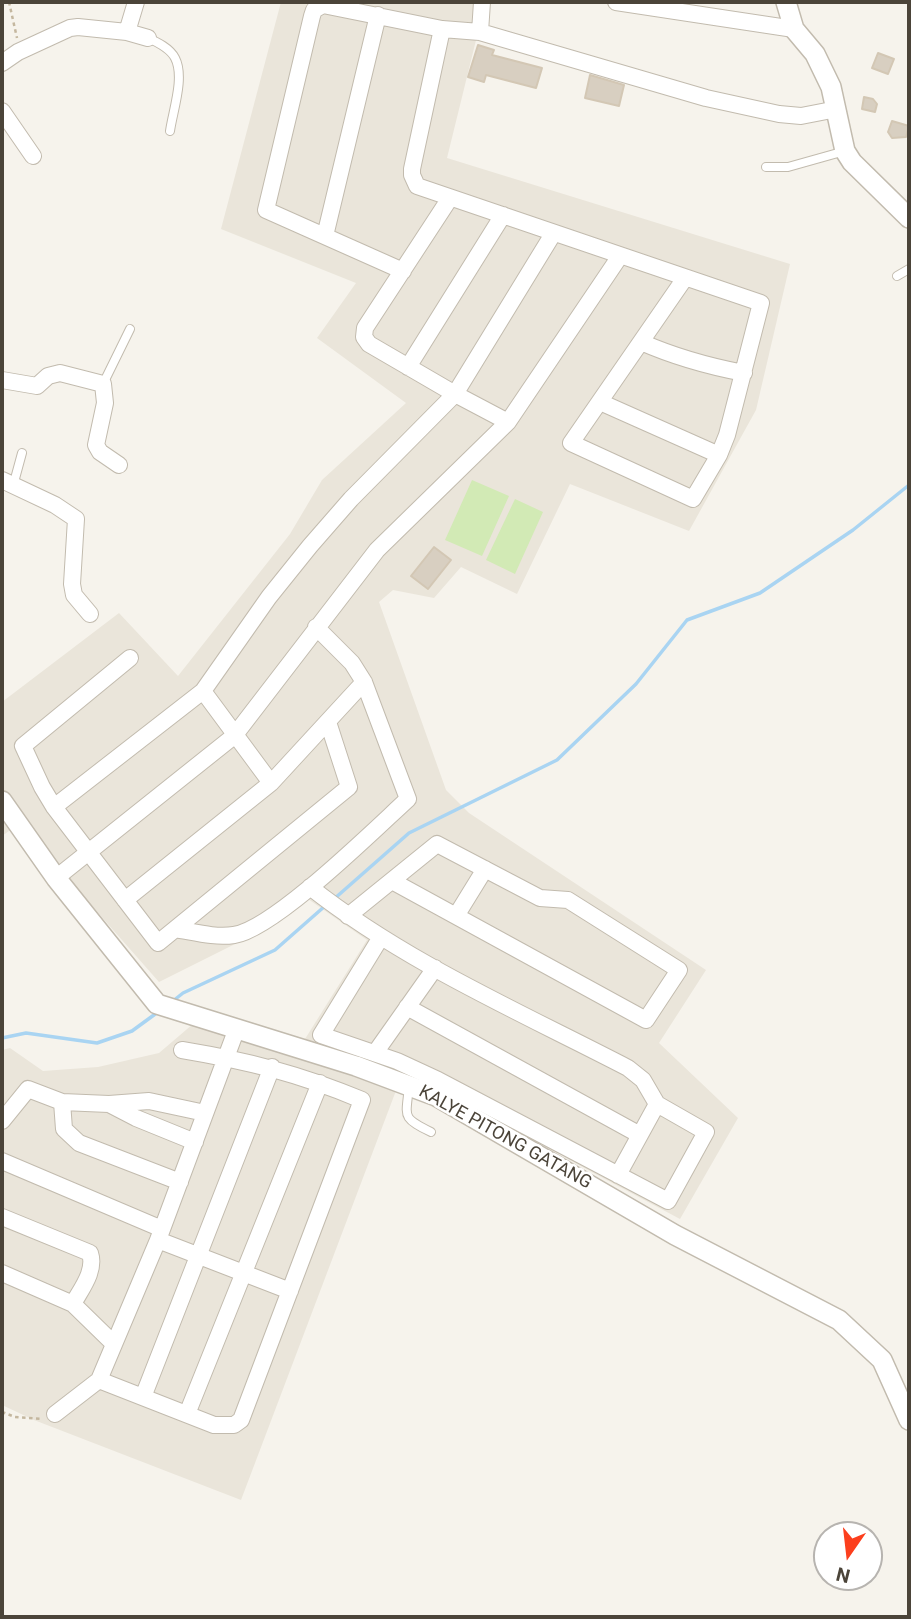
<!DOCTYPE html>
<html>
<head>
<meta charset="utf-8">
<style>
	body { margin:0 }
	#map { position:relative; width:911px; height:1619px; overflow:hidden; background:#f6f3ec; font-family:Roboto,sans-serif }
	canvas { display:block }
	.frame { position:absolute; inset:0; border:4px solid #4b4439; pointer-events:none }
	.north { position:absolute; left:813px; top:1521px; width:70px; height:70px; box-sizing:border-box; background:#fff; border:2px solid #b7b4b0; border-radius:50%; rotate:194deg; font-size:19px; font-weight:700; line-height:28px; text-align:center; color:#4b4439 }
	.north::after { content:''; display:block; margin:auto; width:24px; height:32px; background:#fc3f1d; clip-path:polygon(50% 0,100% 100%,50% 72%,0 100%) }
</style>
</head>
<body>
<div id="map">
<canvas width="911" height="1619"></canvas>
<div class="frame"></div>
<div class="north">N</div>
</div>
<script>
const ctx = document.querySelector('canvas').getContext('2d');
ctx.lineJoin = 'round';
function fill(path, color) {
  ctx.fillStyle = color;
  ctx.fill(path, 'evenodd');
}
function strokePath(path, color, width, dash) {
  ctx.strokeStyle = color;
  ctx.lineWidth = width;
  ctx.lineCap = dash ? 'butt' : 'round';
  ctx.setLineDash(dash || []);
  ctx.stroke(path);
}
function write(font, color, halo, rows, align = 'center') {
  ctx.font = font + ' Roboto,sans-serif';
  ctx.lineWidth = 5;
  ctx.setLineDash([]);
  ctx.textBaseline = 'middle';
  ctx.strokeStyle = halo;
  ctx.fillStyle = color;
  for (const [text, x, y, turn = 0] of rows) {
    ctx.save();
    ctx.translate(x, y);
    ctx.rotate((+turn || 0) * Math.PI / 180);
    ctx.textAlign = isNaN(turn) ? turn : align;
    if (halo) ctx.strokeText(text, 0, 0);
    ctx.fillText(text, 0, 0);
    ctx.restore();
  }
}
const residential = new Path2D(`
	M281 2H480L477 36 447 158 790 264 756 410 689 531 570 484 517 594 461 567 434 598 393 590 379 602 446 790 469 813 706 970 659 1043 738 1118 680 1219 436 1089 305 1039 367 940 308 899 247 938 159 982 69 880 23 821 2 836V702L119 613 178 676 290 534 322 480 406 403 317 338 356 283 221 229Z
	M193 1024 397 1088 241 1500 34 1420 2 1405V1050L10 1048 43 1071 98 1067 159 1053Z`);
const green = new Path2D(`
	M472 480 509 496 482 556 445 540Z
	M515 499 543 512 515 574 486 560Z`);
const stream = new Path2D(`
	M334 899 409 833 557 760 636 684 687 620 760 593 853 530 909 485
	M173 1001 183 993 275 950 325 906
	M2 1038 26 1033 97 1043 132 1031 158 1012`);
const building = new Path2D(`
	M478 45 494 50 492 55 542 68 536 88 486 75 484 82 468 77Z
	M878 53 894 59 888 74 872 68Z
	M590 75 624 85 619 106 585 98Z
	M864 97 873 99 877 104 875 112 862 109Z
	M892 121 909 126 906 137 892 138 888 132Z
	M434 547 451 560 428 589 411 576Z`);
const path = new Path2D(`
	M9 2 17 38
	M2 1412 15 1417 43 1419`);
const service = new Path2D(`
	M148 38C157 42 170 48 175 58 185 77 173 110 170 131
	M766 167H788L845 151
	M897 276 909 269
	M103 384 130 329
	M13 486 22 453
	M409 1086C406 1118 401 1117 431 1132`);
const minor = new Path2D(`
	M616 2 794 29
	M442 29 412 169V175L417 186 761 303 727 435 719 455 693 499 571 443 685 278
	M127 32 148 38
	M480 32 482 2
	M2 63 18 52 70 28 78 27 127 32 136 2
	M2 111 33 156
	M450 198 365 328 364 337 369 344 455 394 508 422
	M325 236 378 15
	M403 271 266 210 312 16 314 10 323 5 442 29 480 32 706 98 779 114 801 116 837 109
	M641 342C675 357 707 366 744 373
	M408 367 503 215
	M2 380 37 386 48 376 60 373 103 384 105 403 96 445 100 452 119 465
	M600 402 719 455
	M2 480 55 505 76 519 72 584 74 595 90 614
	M130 658 23 746 42 787 54 807 158 943 349 787 328 722
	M203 691 271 783
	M54 807 203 691 269 597 310 546 351 499 455 394 553 234
	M56 878 234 736 377 550 508 422 620 256
	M310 887C405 962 520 1012 628 1068L643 1080 657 1104 706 1132 668 1201 438 1080 397 1061 321 1035 381 937
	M125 900 271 783 364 682
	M348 916 437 844 540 898 568 900 679 970 646 1020 392 881
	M456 916 485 869
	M175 929C194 932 215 938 234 935 274 929 374 830 408 799L364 682 352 663 316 627
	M407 1007 640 1135
	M375 1053 435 968
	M62 1102 64 1129 79 1143 180 1182
	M109 1104 136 1118 195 1142
	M2 1121 28 1089 62 1102 109 1104 149 1101 205 1113
	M2 1161 162 1229
	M618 1175 657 1104
	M2 1217 90 1253C96 1271 81 1289 73 1304
	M158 1240 290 1291
	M2 1273 73 1304 114 1344
	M99 1380 214 1425H234L241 1420 362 1100C300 1074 248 1061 182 1050
	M143 1397 272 1067
	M55 1414 99 1380 158 1240 237 1028
	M187 1414 320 1083`);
const tertiary = new Path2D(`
	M786 2 794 29 815 54 831 87 845 151 852 162 909 218
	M2 801 56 878 157 1004 356 1066 436 1096 675 1235 839 1320 882 1360 909 1420`);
const streetNames = [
	["KALYE PITONG GATANG",505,1138,29]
];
fill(residential, '#eae5da');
fill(green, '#d2eab5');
strokePath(stream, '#a9d4f2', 3.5);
fill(building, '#d8cfc1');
strokePath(building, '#d3c7b4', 2);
strokePath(service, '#c2bbae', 10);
strokePath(minor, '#c2bbae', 18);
strokePath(tertiary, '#c2bbae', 22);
strokePath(path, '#c4b79f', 2.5, [3.5, 3.5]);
strokePath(service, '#fff', 8);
strokePath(minor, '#fff', 16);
strokePath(tertiary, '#fff', 19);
write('18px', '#4b4439', '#fff', streetNames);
</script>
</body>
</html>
